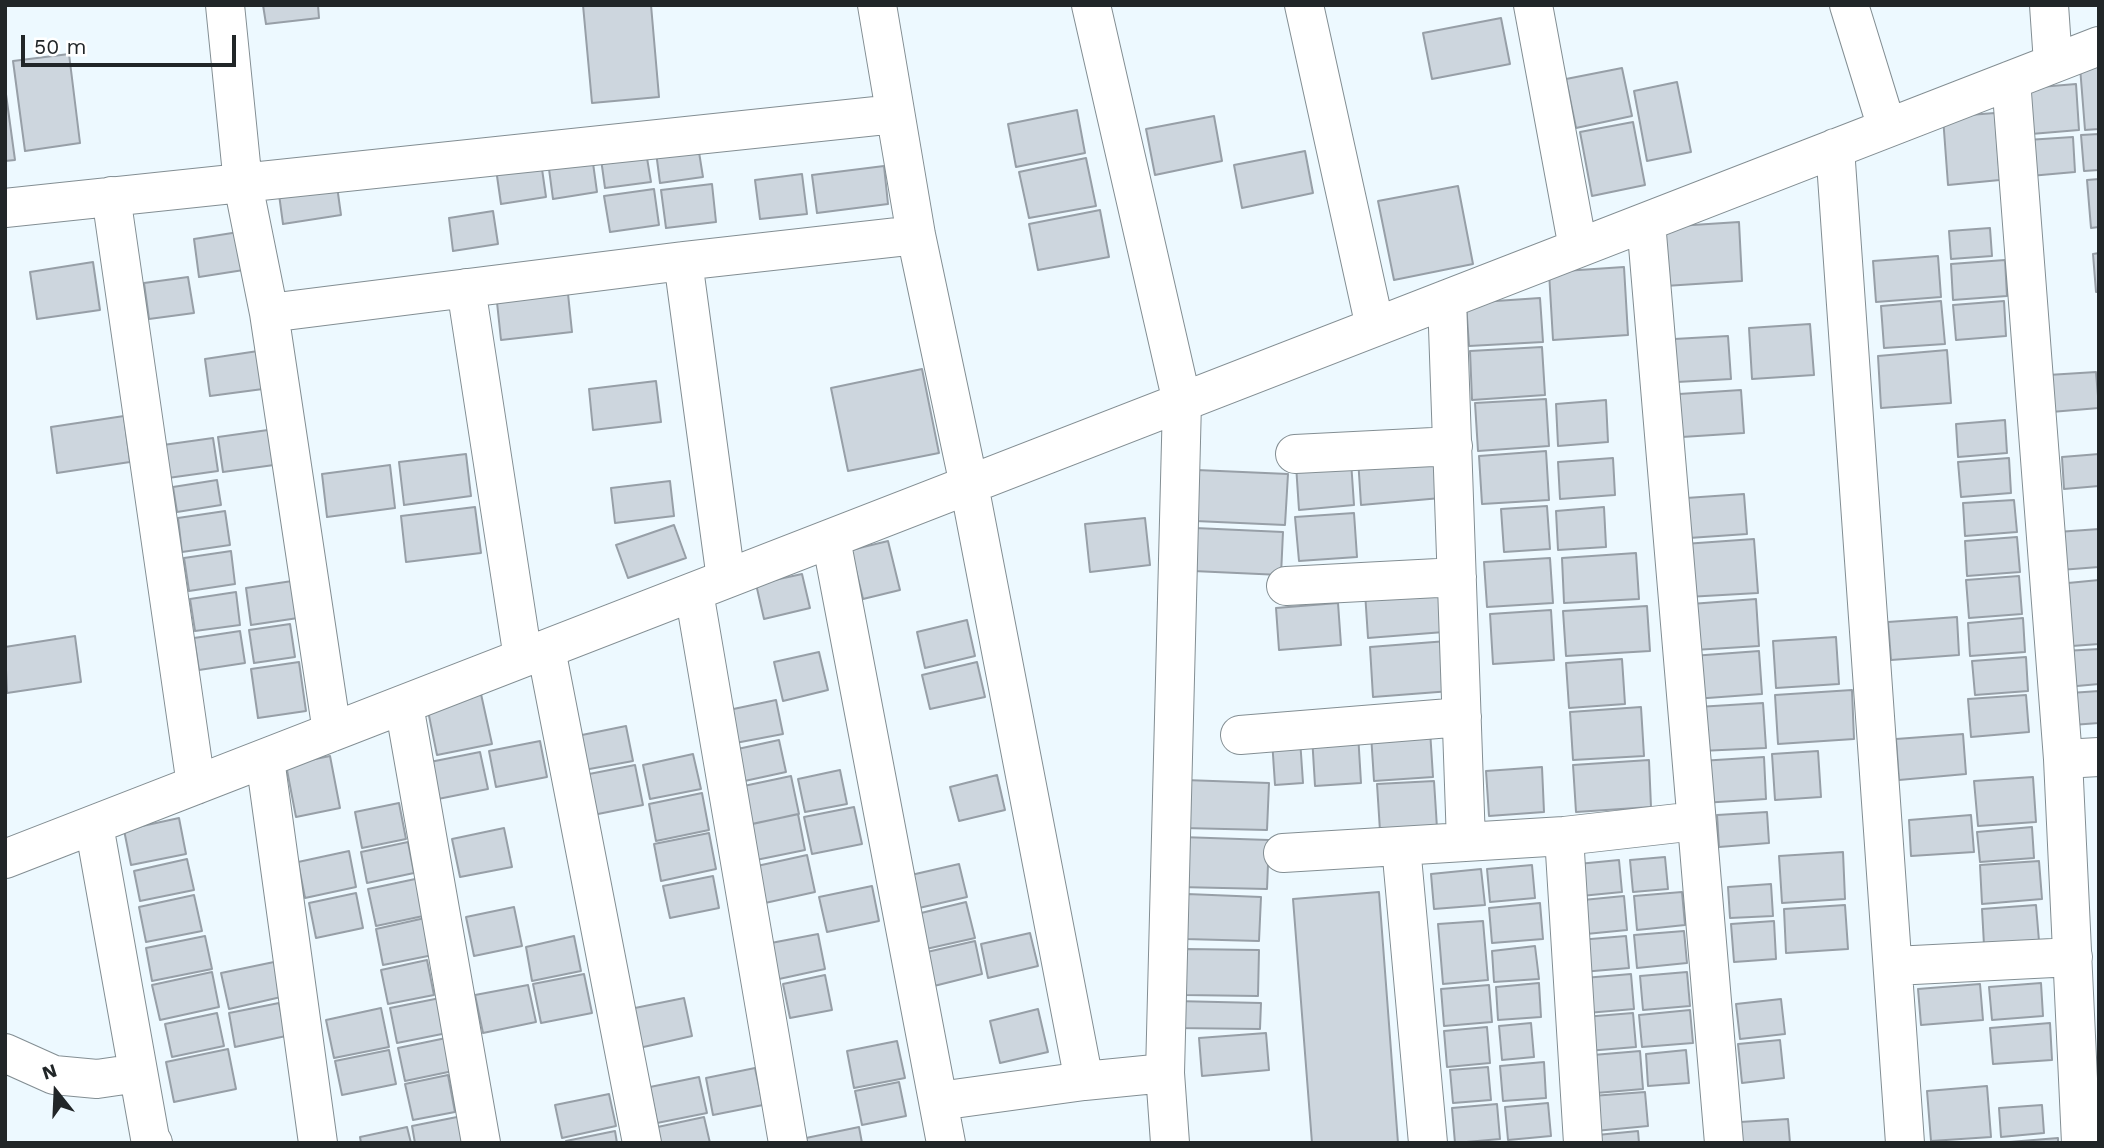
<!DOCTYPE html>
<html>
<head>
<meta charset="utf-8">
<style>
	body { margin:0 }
	#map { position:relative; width:2104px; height:1148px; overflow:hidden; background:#edf9ff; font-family:"Work Sans",sans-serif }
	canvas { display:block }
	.frame { position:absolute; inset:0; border:7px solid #212628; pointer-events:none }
	.north { position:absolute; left:21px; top:1057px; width:70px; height:70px; -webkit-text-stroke:5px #fff; paint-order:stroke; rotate:342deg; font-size:19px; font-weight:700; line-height:28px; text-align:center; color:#212628 }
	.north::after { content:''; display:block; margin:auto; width:24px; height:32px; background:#212628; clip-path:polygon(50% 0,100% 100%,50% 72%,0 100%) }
	.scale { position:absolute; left:21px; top:35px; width:215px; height:32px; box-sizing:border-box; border:4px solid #212628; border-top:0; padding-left:9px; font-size:21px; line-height:24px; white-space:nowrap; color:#212628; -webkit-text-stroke:5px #fff; paint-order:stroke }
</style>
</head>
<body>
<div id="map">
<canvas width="2104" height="1148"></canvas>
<div class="frame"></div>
<div class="north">N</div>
<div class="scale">50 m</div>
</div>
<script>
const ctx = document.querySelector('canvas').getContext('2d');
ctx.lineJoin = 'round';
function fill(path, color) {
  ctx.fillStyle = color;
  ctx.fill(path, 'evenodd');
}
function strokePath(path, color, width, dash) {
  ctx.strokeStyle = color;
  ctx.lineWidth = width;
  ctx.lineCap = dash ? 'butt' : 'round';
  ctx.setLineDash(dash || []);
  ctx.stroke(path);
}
const building = new Path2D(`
	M263 5H318L319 18 266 24Z
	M583 5H651L659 97 592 103Z
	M1501 18 1510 64 1432 79 1423 33Z
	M69 54 80 143 25 151 13 61Z
	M2099 66V129L2085 130 2080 67Z
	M1622 68 1632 116 1576 128 1566 79Z
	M1677 82 1691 152 1647 161 1634 91Z
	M2076 84 2079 130 2031 134 2028 88Z
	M5 87 15 160 5 161Z
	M1077 110 1085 153 1016 167 1008 124Z
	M1995 113 2000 180 1948 185 1943 117Z
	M1214 116 1222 161 1155 175 1146 129Z
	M1633 122 1645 185 1592 196 1580 132Z
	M2099 134V170L2084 171 2081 135Z
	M2073 137 2075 172 2030 176 2027 140Z
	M698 146 703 177 660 183 656 152Z
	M1305 151 1313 193 1242 208 1234 165Z
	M646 152 651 182 605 188 601 159Z
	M1086 158 1096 206 1029 218 1019 172Z
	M541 162 546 197 501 204 496 169Z
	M593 163 597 192 553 199 549 169Z
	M884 166 888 204 817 213 812 175Z
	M802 174 807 214 760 219 755 180Z
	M336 179 341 215 283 224 278 187Z
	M2099 179V227L2091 228 2087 180Z
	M712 184 716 222 666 228 661 190Z
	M1458 186 1473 264 1394 280 1378 201Z
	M654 189 659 225 610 232 604 196Z
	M1100 210 1109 257 1038 270 1029 224Z
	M493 211 498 244 453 251 449 218Z
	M1739 222 1742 281 1665 286 1662 227Z
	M1990 228 1992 256 1951 259 1949 231Z
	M245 231 250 269 199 277 194 239Z
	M2099 253V292H2096L2093 254Z
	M1938 256 1941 297 1876 302 1873 261Z
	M2005 260 2007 296 1953 300 1951 264Z
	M93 262 100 310 37 319 30 272Z
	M1624 267 1628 335 1553 340 1549 272Z
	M188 277 194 313 149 319 144 283Z
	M567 284 572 332 501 340 496 293Z
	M1540 298 1543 342 1469 346 1466 303Z
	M1941 301 1945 344 1884 348 1881 306Z
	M2004 301 2006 336 1956 340 1953 305Z
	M1810 324 1814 375 1752 379 1749 328Z
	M1728 336 1731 379 1677 382 1674 339Z
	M1542 347 1545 395 1472 400 1470 351Z
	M1947 350 1951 403 1881 408 1878 356Z
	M258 351 263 389 210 396 205 359Z
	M922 369 939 453 848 471 831 388Z
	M2096 372 2099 408 2051 412 2048 375Z
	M656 381 661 422 593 430 589 389Z
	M1741 390 1744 433 1682 437 1679 394Z
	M1546 399 1549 446 1478 451 1475 403Z
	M1606 400 1608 442 1558 446 1556 404Z
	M124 416 130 462 57 473 51 427Z
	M2005 420 2007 453 1958 457 1956 424Z
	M268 430 274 465 223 472 218 437Z
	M213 438 218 471 168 478 163 445Z
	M1546 451 1549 500 1482 504 1479 456Z
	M1437 452 1441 498 1361 505 1358 458Z
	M466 454 471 496 404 505 399 462Z
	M2099 454V486L2064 489 2062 457Z
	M1613 458 1615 495 1560 499 1558 462Z
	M2009 458 2011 493 1961 497 1958 462Z
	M1351 461 1354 505 1299 510 1296 465Z
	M390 465 395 508 327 517 322 474Z
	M1197 470 1288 474 1285 525 1195 521Z
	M217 480 221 505 177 512 173 487Z
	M670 481 674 516 615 523 611 488Z
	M1744 494 1747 534 1689 538 1686 498Z
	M2014 500 2017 532 1965 536 1963 503Z
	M1547 506 1550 549 1504 552 1501 509Z
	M475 507 481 553 406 562 401 516Z
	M1604 507 1606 547 1558 550 1556 511Z
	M225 511 230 545 182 552 178 518Z
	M1354 513 1357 557 1299 561 1295 517Z
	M1145 518 1150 565 1090 572 1085 524Z
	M674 525 686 558 628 578 616 545Z
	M1195 528 1283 532 1281 575 1193 571Z
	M2099 529V567L2060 570 2057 532Z
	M2017 537 2020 572 1967 576 1965 541Z
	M1754 539 1758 593 1687 597 1684 544Z
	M888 541 900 590 863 599 851 550Z
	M231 551 235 584 189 591 184 558Z
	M1636 553 1639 599 1564 603 1562 558Z
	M1550 558 1553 603 1487 607 1484 562Z
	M802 574 810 608 764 619 756 584Z
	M2019 576 2022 614 1969 618 1966 580Z
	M2099 580V644L2072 646 2068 583Z
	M292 581 298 618 251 625 246 588Z
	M1441 587 1444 632 1368 638 1365 592Z
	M236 592 240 625 195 631 190 599Z
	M1756 599 1759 646 1694 650 1691 604Z
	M1338 603 1341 645 1279 650 1276 608Z
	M1647 606 1650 651 1566 656 1563 611Z
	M1551 610 1554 660 1493 664 1490 614Z
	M1957 617 1959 655 1891 660 1888 622Z
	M2023 618 2025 652 1970 656 1968 623Z
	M967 620 975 656 925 668 917 632Z
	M290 624 295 657 254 663 249 630Z
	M240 631 245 663 199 670 194 638Z
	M75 636 81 682 7 693 5 647Z
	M1836 637 1839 684 1776 688 1773 641Z
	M1447 641 1451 691 1373 697 1370 647Z
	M2099 649V684L2066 687 2064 651Z
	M1759 651 1762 694 1694 699 1692 656Z
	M819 652 828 690 783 701 774 662Z
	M2026 657 2028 691 1975 695 1972 661Z
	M1622 659 1625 704 1569 708 1566 663Z
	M299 662 306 711 258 718 251 669Z
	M977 662 985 697 930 709 922 675Z
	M1852 690 1854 739 1778 744 1775 695Z
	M2099 691V723L2072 725 2070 693Z
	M481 694 492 744 437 755 427 706Z
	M2026 695 2029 732 1971 737 1968 699Z
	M776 700 783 734 730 744 724 711Z
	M1763 703 1766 748 1700 751 1697 707Z
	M1641 707 1644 756 1573 760 1570 712Z
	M626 726 633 761 584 770 577 736Z
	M1430 730 1433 777 1374 781 1371 734Z
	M1358 733 1361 783 1315 786 1312 736Z
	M1963 734 1966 774 1899 780 1896 739Z
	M1300 739 1303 783 1275 785 1272 740Z
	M779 740 786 772 740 782 733 750Z
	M540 741 547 777 496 787 489 751Z
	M1818 751 1821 797 1775 800 1772 754Z
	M480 752 488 789 438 799 430 762Z
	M693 754 701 789 650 799 643 765Z
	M330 756 340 808 296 817 286 765Z
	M1764 757 1766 799 1702 803 1700 761Z
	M1649 760 1651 807 1576 812 1573 765Z
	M635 765 643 805 593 815 584 775Z
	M1542 767 1544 812 1489 816 1486 771Z
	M840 770 847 804 805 812 798 779Z
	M997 775 1005 810 959 821 950 787Z
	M791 776 799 814 747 825 739 787Z
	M2033 777 2036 822 1978 826 1974 781Z
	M1185 780 1269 783 1267 830 1183 828Z
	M1434 781 1437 828 1380 831 1377 784Z
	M702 793 709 830 656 841 649 804Z
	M399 803 406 839 362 848 355 812Z
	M854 807 862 844 812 854 804 817Z
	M1767 812 1769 843 1719 847 1717 815Z
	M798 814 805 850 756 860 748 825Z
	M1971 815 1974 852 1911 856 1909 820Z
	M179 818 186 854 131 865 124 830Z
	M2032 827 2034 858 1980 862 1977 832Z
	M504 828 512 867 460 877 452 839Z
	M709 833 716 869 661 881 654 844Z
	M1181 837 1269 840 1267 889 1179 887Z
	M408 842 414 873 367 883 361 852Z
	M349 851 356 887 305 898 298 862Z
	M1843 852 1845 899 1782 903 1779 856Z
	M807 855 815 892 765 903 757 866Z
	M1665 857 1668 889 1633 892 1630 860Z
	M187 859 194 890 140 901 134 871Z
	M1619 860 1622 892 1581 896 1578 864Z
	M2039 861 2042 899 1982 904 1980 865Z
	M959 864 967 897 919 908 911 875Z
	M1532 865 1535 898 1490 902 1487 869Z
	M1481 869 1485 905 1434 909 1431 874Z
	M713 876 719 908 670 918 663 886Z
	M420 878 428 915 376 926 368 889Z
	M1771 884 1773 916 1730 918 1728 887Z
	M872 886 879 921 827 932 819 897Z
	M1379 892 1398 1143H1312L1293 899Z
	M1682 892 1685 925 1637 930 1634 896Z
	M356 893 363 928 316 938 309 903Z
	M1187 894 1261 897 1259 941 1185 939Z
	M194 895 202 931 146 942 139 907Z
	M1624 896 1627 930 1586 934 1583 900Z
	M966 902 975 938 926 949 917 914Z
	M1540 903 1543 939 1492 943 1489 908Z
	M1845 905 1848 949 1786 953 1784 909Z
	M2036 905 2039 941 1984 945 1982 909Z
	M514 907 522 946 474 956 466 917Z
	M425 918 433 955 383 965 376 929Z
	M1483 921 1488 980 1443 984 1438 924Z
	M1774 921 1776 959 1734 962 1731 924Z
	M1684 931 1687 963 1637 968 1634 935Z
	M1030 933 1038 966 988 978 981 944Z
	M818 934 825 969 779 979 771 943Z
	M205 936 212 969 152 981 146 948Z
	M574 936 581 971 532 981 526 947Z
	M1626 936 1629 968 1582 972 1579 940Z
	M975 941 982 974 934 986 927 952Z
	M1535 946 1539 979 1494 982 1492 951Z
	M1186 949 1259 950 1258 996 1184 995Z
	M427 960 434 995 388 1004 381 970Z
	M274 962 281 997 229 1009 221 973Z
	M212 972 219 1007 160 1020 152 985Z
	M1687 972 1690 1006 1643 1010 1640 976Z
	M584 974 592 1013 541 1023 533 984Z
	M1631 974 1634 1009 1587 1013 1584 978Z
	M825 975 832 1010 790 1018 783 984Z
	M1539 983 1541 1017 1498 1020 1496 987Z
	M2041 983 2043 1016 1992 1020 1989 987Z
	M1980 984 1983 1020 1921 1025 1918 989Z
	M528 985 536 1022 483 1033 475 995Z
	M1489 985 1492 1022 1444 1026 1441 989Z
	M440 998 447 1033 397 1043 390 1008Z
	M684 998 692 1036 639 1048 630 1009Z
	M1781 999 1785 1034 1740 1039 1736 1004Z
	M1175 1001 1261 1003 1260 1029 1174 1028Z
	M279 1003 286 1036 235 1047 229 1013Z
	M381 1008 389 1047 334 1058 326 1020Z
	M1038 1009 1048 1052 1000 1063 990 1021Z
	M1690 1010 1693 1043 1642 1047 1639 1015Z
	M217 1013 224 1046 172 1057 165 1024Z
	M1633 1013 1636 1047 1587 1051 1584 1017Z
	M1531 1023 1534 1057 1502 1060 1499 1026Z
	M2050 1023 2052 1060 1993 1064 1990 1028Z
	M1487 1027 1490 1063 1447 1067 1444 1031Z
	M1266 1033 1269 1070 1202 1076 1199 1038Z
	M446 1038 453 1071 405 1081 398 1048Z
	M1780 1040 1784 1078 1742 1083 1738 1044Z
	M897 1041 905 1078 854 1088 847 1051Z
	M228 1049 236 1089 174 1102 166 1062Z
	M389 1050 396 1084 342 1095 335 1061Z
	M1686 1050 1689 1083 1648 1086 1646 1054Z
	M1640 1051 1643 1089 1596 1093 1593 1055Z
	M1544 1062 1546 1098 1503 1101 1500 1066Z
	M1488 1067 1491 1100 1453 1103 1450 1070Z
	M755 1068 763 1105 713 1115 706 1078Z
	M448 1075 455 1112 413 1120 405 1084Z
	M699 1077 707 1113 657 1123 650 1087Z
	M899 1082 906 1116 862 1125 855 1091Z
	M1987 1086 1991 1137 1931 1141 1927 1091Z
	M1645 1092 1648 1126 1595 1131 1592 1096Z
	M609 1094 616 1126 562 1138 555 1105Z
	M1548 1103 1551 1136 1508 1140 1505 1107Z
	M1497 1104 1500 1139 1455 1143 1452 1108Z
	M2042 1105 2044 1133 2001 1137 1999 1108Z
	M462 1116 467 1143H415L412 1126Z
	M704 1117 710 1143H656L653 1128Z
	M1788 1119 1790 1143H1742L1740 1122Z
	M407 1127 411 1143H361L360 1137Z
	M859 1127 862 1143H807L806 1138Z
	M615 1131 617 1143H566V1141Z
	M1638 1131 1639 1143H1598L1597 1135Z
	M2058 1138V1143H1997Z`);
const minor = new Path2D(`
	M225 5 243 184 269 313 332 732
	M877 5 916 235 969 485 1084 1081
	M1091 5 1182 402 1165 1073 1170 1143
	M1304 5 1375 327
	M1533 5 1578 248
	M1849 5 1887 128
	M2049 5 2053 63
	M2011 80 2063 759 2081 1143
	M1835 148 1905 1143
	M111 196 196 785
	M5 208 895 114
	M1646 222 1724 1143
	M683 261 726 579
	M466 288 523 658
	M1447 299 1466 842
	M269 313 683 261 916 235
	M1295 454 1453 446
	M831 539 946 1143
	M1286 586 1457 577
	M694 592 788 1143
	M546 649 642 1143
	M404 705 481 1143
	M1240 735 1462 717
	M265 759 318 1143
	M2063 759 2099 757
	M94 825 150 1138 153 1143
	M1564 836 1583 1143
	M1401 846 1428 1143
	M1283 853 1564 836 1696 821
	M5 859 2099 46
	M1894 966 2073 957
	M5 1053 54 1075 97 1079 138 1073
	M939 1101 1084 1081 1165 1073`);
fill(building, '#cdd6de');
strokePath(building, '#979fa7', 2);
strokePath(minor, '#838e93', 40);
strokePath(minor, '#fff', 38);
</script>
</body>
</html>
